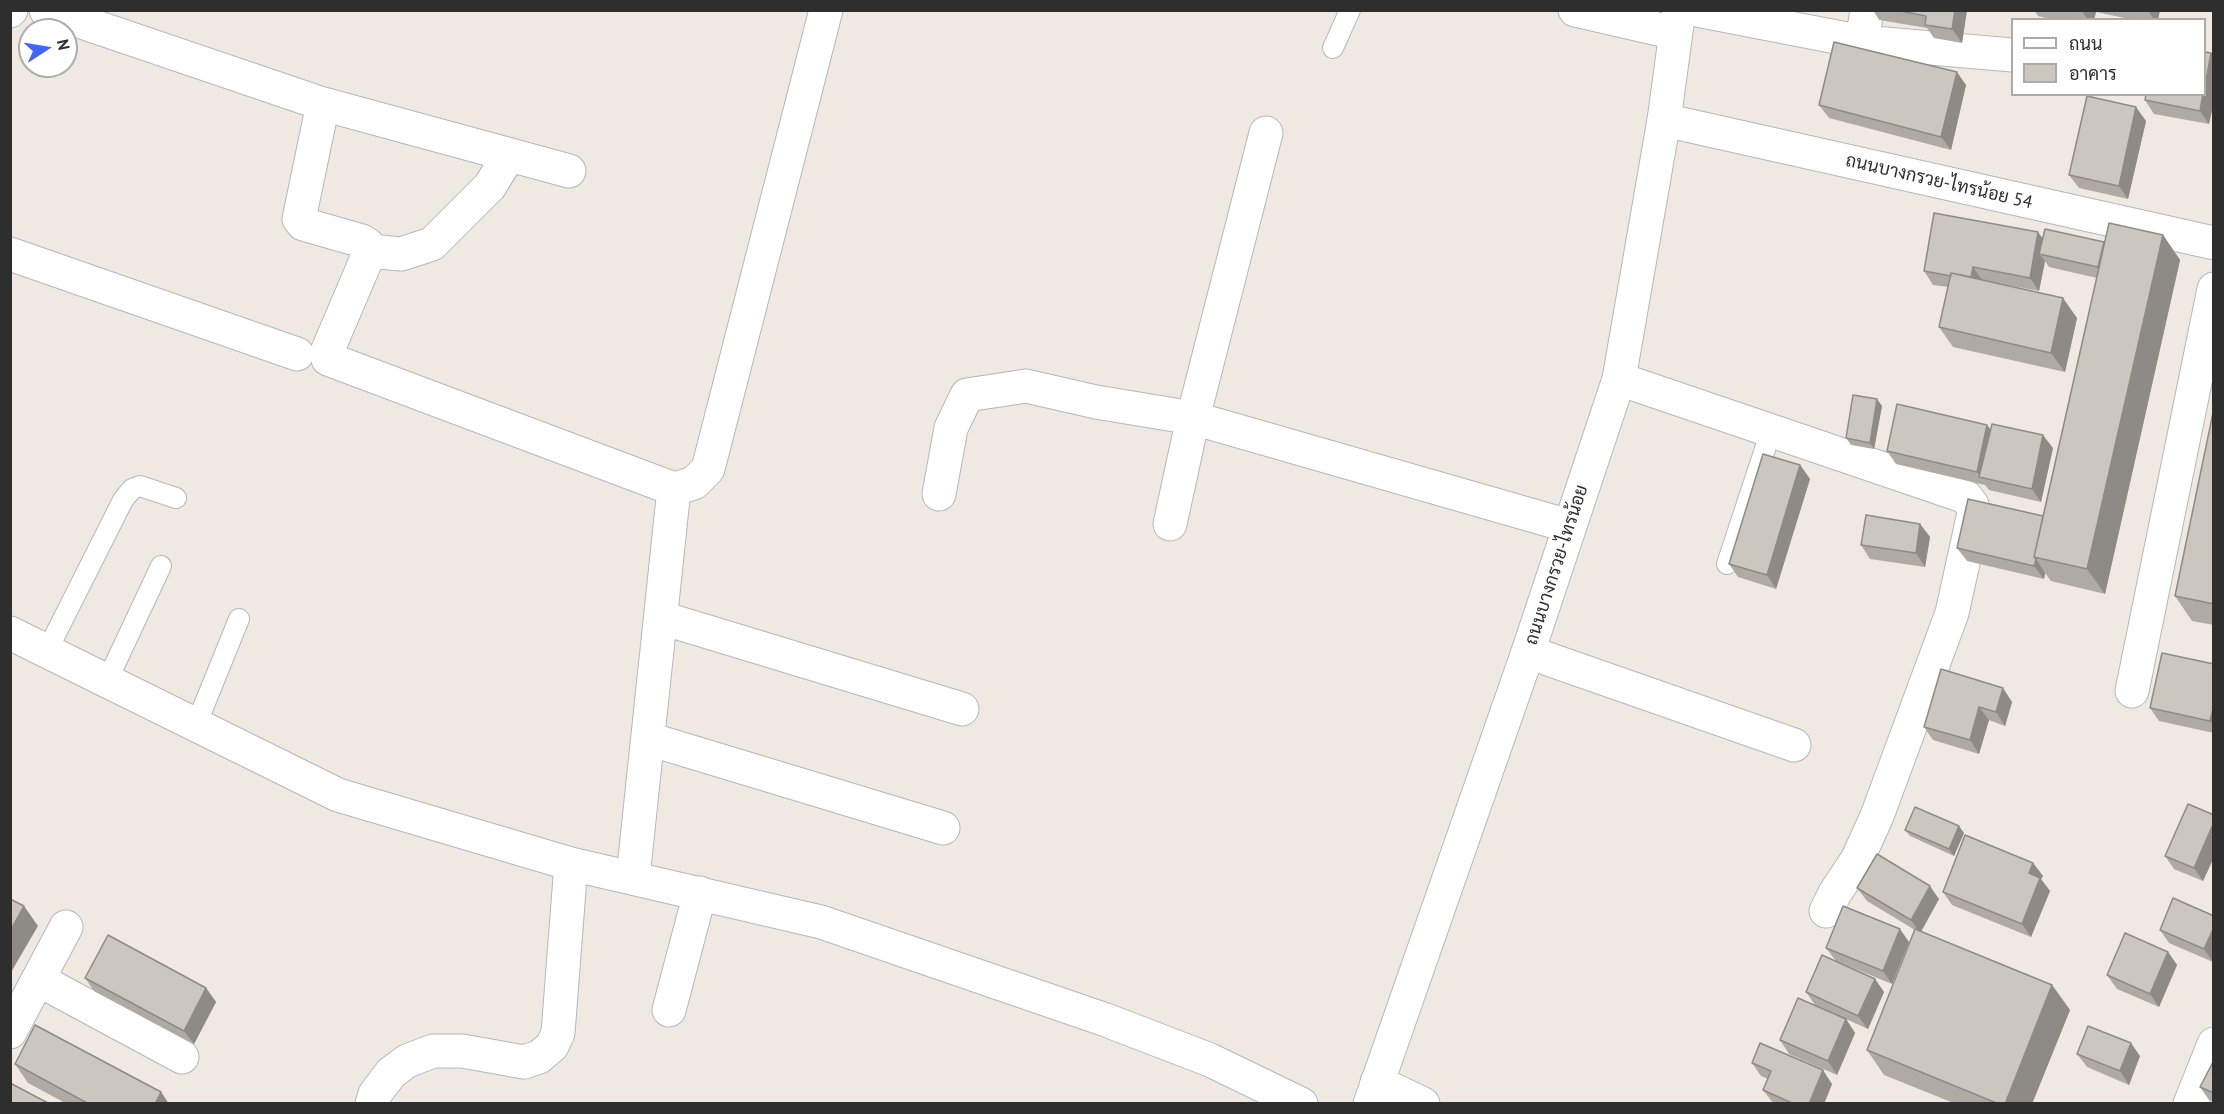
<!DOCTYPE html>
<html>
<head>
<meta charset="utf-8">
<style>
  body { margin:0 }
  #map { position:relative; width:2224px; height:1114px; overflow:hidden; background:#efe9e1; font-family:"PT Sans",Sarabun,sans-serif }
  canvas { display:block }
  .frame { position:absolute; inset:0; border:12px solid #2e2e2e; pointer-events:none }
  .legend { position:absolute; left:2011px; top:18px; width:195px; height:78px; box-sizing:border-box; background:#fff; border:2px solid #ababab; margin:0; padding:8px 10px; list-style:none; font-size:18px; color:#2e2e2e }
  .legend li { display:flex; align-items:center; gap:12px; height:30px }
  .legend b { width:30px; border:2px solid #ababab }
  .north { position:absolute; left:18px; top:18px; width:60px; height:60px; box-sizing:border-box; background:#fff; border:2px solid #ababab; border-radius:50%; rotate:78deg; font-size:16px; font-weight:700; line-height:24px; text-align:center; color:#2e2e2e }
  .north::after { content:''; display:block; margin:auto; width:21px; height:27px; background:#4264fb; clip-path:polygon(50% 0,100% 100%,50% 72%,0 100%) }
</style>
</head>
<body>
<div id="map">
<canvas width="2224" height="1114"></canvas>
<div class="frame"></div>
<ul class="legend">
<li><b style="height:8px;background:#fff"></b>ถนน</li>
<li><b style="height:16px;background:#cbc7bf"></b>อาคาร</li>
</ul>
<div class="north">N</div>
</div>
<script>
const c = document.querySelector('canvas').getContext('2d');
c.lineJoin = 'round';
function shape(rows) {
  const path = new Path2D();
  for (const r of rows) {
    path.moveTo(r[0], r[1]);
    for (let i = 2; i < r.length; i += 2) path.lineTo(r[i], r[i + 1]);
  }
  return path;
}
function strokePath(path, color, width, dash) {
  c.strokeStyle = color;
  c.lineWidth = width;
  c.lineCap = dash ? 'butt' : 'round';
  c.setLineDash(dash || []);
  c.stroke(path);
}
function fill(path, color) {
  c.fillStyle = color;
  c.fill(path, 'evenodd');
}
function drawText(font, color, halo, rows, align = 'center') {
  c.font = font + ' "PT Sans",Sarabun,sans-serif';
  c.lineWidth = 5;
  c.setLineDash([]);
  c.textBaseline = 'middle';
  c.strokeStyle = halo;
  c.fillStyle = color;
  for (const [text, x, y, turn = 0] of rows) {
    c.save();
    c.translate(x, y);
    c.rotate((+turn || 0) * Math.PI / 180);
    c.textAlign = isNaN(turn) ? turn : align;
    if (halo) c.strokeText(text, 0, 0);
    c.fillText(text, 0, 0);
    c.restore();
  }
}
const service = shape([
  [1333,48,1350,10],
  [1727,564,1771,431],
  [47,651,123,500,132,489,140,486,176,498],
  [107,681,161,566],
  [196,725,239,619]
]);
const minor = shape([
  [46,10,323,104,569,171],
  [1575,10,1675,33],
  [1697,10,1862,42,2012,55],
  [10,11,11,10],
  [1862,42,1867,10],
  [323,104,299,219,303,224,362,241,368,245,370,251,327,352,328,359,674,489,694,483,708,469,826,10],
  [1664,120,2214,243],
  [370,251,401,254,432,244,490,186,509,155],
  [10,254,297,354],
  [1619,379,1966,497,1972,505,1974,513,1952,613,1877,816,1857,860,1835,893,1826,911],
  [939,494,951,428,967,395,1026,386,1096,402,1193,418,1569,526],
  [1170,524,1193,418,1266,133],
  [662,618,962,709],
  [10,633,338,795,571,864,821,922,1106,1020,1210,1060,1301,1104],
  [1528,652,1794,745],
  [2132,691,2214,289],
  [649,739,943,828],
  [633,877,674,489],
  [39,980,182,1057],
  [669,1010,700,893],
  [10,1032,66,927],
  [1377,1082,1423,1104],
  [372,1104,375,1094,391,1073,407,1061,433,1051,462,1051,524,1062,539,1057,552,1046,558,1033,571,864],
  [2190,1104,2214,1044]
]);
const secondary = shape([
  [1370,1104,1528,652,1619,379,1664,120,1679,10]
]);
strokePath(service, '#b4b7c1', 22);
strokePath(minor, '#b4b7c1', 35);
strokePath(secondary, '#b4b7c1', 35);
strokePath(service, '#fff', 20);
strokePath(minor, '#fff', 33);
strokePath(secondary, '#fff', 33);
fill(shape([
  [1873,10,1967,10,1962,43,1934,38,1927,28,1879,20],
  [2034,10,2160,10,2158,20,2134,20,2096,12,2094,20,2054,20,2038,16],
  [2211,53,2214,57,2214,101,2209,124,2154,114,2145,100],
  [1966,85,1951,150,1829,118,1819,105],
  [2146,121,2128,199,2079,188,2069,175],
  [2163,235,2180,260,2105,594,2051,581,2045,573,2044,579,1967,561,1957,548,2043,516,2097,278,2049,267,2045,261,2039,291,1982,280,2077,318,2065,372,1953,347,1939,327,1948,287,1933,285,1924,271,2043,238,2104,242,2105,243],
  [1882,406,1874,449,1851,445,1846,438],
  [2214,408,2214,625,2192,621,2175,596],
  [1987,425,1990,429,2053,448,2041,502,1989,490,1985,485,1896,464,1887,451],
  [1800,465,1810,479,1776,589,1738,577,1729,564],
  [1920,524,1930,537,1925,567,1870,559,1861,545],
  [2214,664,2214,733,2159,721,2150,708],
  [1941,669,2012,702,2005,726,1989,720,1979,754,1933,740,1924,727],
  [2214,822,2214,857,2203,881,2174,869,2165,856],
  [1905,830,1964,833,1954,856,1910,836],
  [2033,863,2043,876,2041,879,2050,891,2031,937,1952,905,1943,892],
  [1857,888,1939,899,1921,932,2052,985,2070,1010,2032,1104,1956,1104,1884,1075,1867,1050,1915,930,1867,901],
  [2214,916,2213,962,2169,943,2160,930],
  [1909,942,1892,984,1836,961,1875,979,1884,992,1868,1029,1815,1005,1806,992,1836,961,1826,948],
  [2168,952,2177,965,2159,1007,2117,989,2107,975],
  [85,978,206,988,216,1002,194,1044,94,991],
  [1846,1019,1855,1033,1837,1075,1789,1054,1780,1040],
  [2077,1054,2140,1056,2129,1085,2087,1067],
  [2214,1060,2214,1102,2209,1100,2200,1087],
  [1752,1063,1832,1084,1824,1104,1773,1103,1763,1090,1768,1079,1761,1076],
  [15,1064,161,1092,169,1104,67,1104,28,1083]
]), '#afaba4');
fill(shape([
  [1955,10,1967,10,1962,43,1952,29],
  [2081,10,2095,10,2096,12,2094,20,2088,20],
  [2148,10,2160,10,2158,20,2154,20],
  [2211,53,2214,57,2214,101,2209,124,2200,111,2203,94,2205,94,2205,86],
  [1957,72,1966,85,1951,150,1941,137],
  [2136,107,2146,121,2128,199,2119,186],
  [2038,232,2048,246,2039,254,2045,261,2039,291,2030,278],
  [2163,235,2180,260,2105,594,2087,569],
  [2104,242,2113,255,2107,280,2098,267],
  [1973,267,1982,280,1971,280],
  [2063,298,2077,318,2065,372,2051,353],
  [1877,399,1882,406,1874,449,1870,443],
  [1987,425,1997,438,1980,477,1977,472],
  [2043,435,2053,448,2041,502,2032,489],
  [1800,465,1810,479,1776,589,1767,575],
  [1920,524,1930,537,1925,567,1916,553],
  [2036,559,2045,573,2044,579,2034,566],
  [2003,688,2012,702,2005,726,1996,712],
  [2214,705,2214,726,2210,721],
  [1979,707,1989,720,1979,754,1970,740],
  [2214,822,2214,857,2203,881,2194,868],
  [1959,826,1964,833,1954,856,1949,849],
  [2033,863,2043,876,2041,879,2050,891,2031,937,2022,924,2029,873],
  [1930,886,1939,899,1920,933,1911,920],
  [24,906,38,926,10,974,10,931],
  [2214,927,2214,962,2213,962,2204,949],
  [1900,929,1909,942,1892,984,1883,971],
  [2168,952,2177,965,2159,1007,2150,994],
  [1875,979,1884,992,1868,1029,1858,1016],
  [2052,985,2070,1010,2032,1104,2005,1104],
  [206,988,216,1002,194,1044,184,1031],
  [1846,1019,1855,1033,1837,1075,1828,1061],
  [2131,1043,2140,1056,2129,1085,2120,1071],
  [1823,1070,1832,1084,1824,1104,1809,1104],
  [161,1092,169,1104,155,1104]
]), '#8e8b86');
const building = shape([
  [1895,10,1955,10,1952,29,1925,25,1926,16,1895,10],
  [1834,42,1957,72,1941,137,1819,105,1834,42],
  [2205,52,2211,53,2205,86,2205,52],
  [2146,94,2203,94,2200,111,2145,100,2146,94],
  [2087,96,2136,107,2119,186,2069,175,2087,96],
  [1934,213,2038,232,2030,278,1973,267,1971,277,1951,273,1951,276,1924,271,1934,213],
  [2109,223,2163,235,2087,569,2034,557,2109,223],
  [2045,229,2104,242,2098,267,2039,254,2045,229],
  [1951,273,2063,298,2051,353,1939,327,1951,273],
  [1853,395,1877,399,1870,443,1846,438,1853,395],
  [1897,404,1987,425,1977,472,1887,451,1897,404],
  [2214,408,2214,604,2175,596,2214,408],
  [1992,424,2043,435,2032,489,1979,477,1992,424],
  [1763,454,1800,465,1767,575,1729,564,1763,454],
  [1968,499,2043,516,2034,557,2036,559,2034,566,1957,548,1968,499],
  [1866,515,1920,524,1916,553,1861,545,1866,515],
  [2162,653,2214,664,2214,705,2210,721,2150,708,2162,653],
  [1941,669,2003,688,1996,712,1979,707,1970,740,1924,727,1941,669],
  [2188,804,2214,815,2214,822,2194,868,2165,856,2188,804],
  [1915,807,1959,826,1949,849,1905,830,1915,807],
  [1965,835,2033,863,2029,873,2040,878,2022,924,1943,892,1965,835],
  [1877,854,1930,886,1911,920,1857,888,1877,854],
  [2173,898,2214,916,2214,927,2204,949,2160,930,2173,898],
  [10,899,24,906,10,931,10,899],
  [1843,906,1900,929,1883,971,1826,948,1843,906],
  [1915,929,2052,985,2005,1104,1999,1104,1867,1050,1915,929],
  [2125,933,2168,952,2150,994,2107,975,2125,933],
  [108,935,206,988,184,1031,85,978,108,935],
  [1822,955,1875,979,1858,1016,1806,992,1822,955],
  [1798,998,1846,1019,1828,1061,1780,1040,1798,998],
  [35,1025,161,1092,155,1104,89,1104,15,1064,35,1025],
  [2088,1026,2131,1043,2120,1071,2077,1054,2088,1026],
  [1760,1043,1823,1070,1809,1104,1794,1104,1763,1090,1771,1071,1752,1063,1760,1043],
  [2214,1060,2214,1093,2200,1087,2214,1060],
  [10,1083,50,1104,10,1104,10,1083]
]);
fill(building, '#cbc7bf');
strokePath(building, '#8e8b86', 1.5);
drawText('18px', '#2e2e2e', '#fff', [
  ["ถนนบางกรวย-ไทรน้อย 54",1939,182,13],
  ["ถนนบางกรวย-ไทรน้อย",1557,565,-72]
]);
</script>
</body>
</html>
